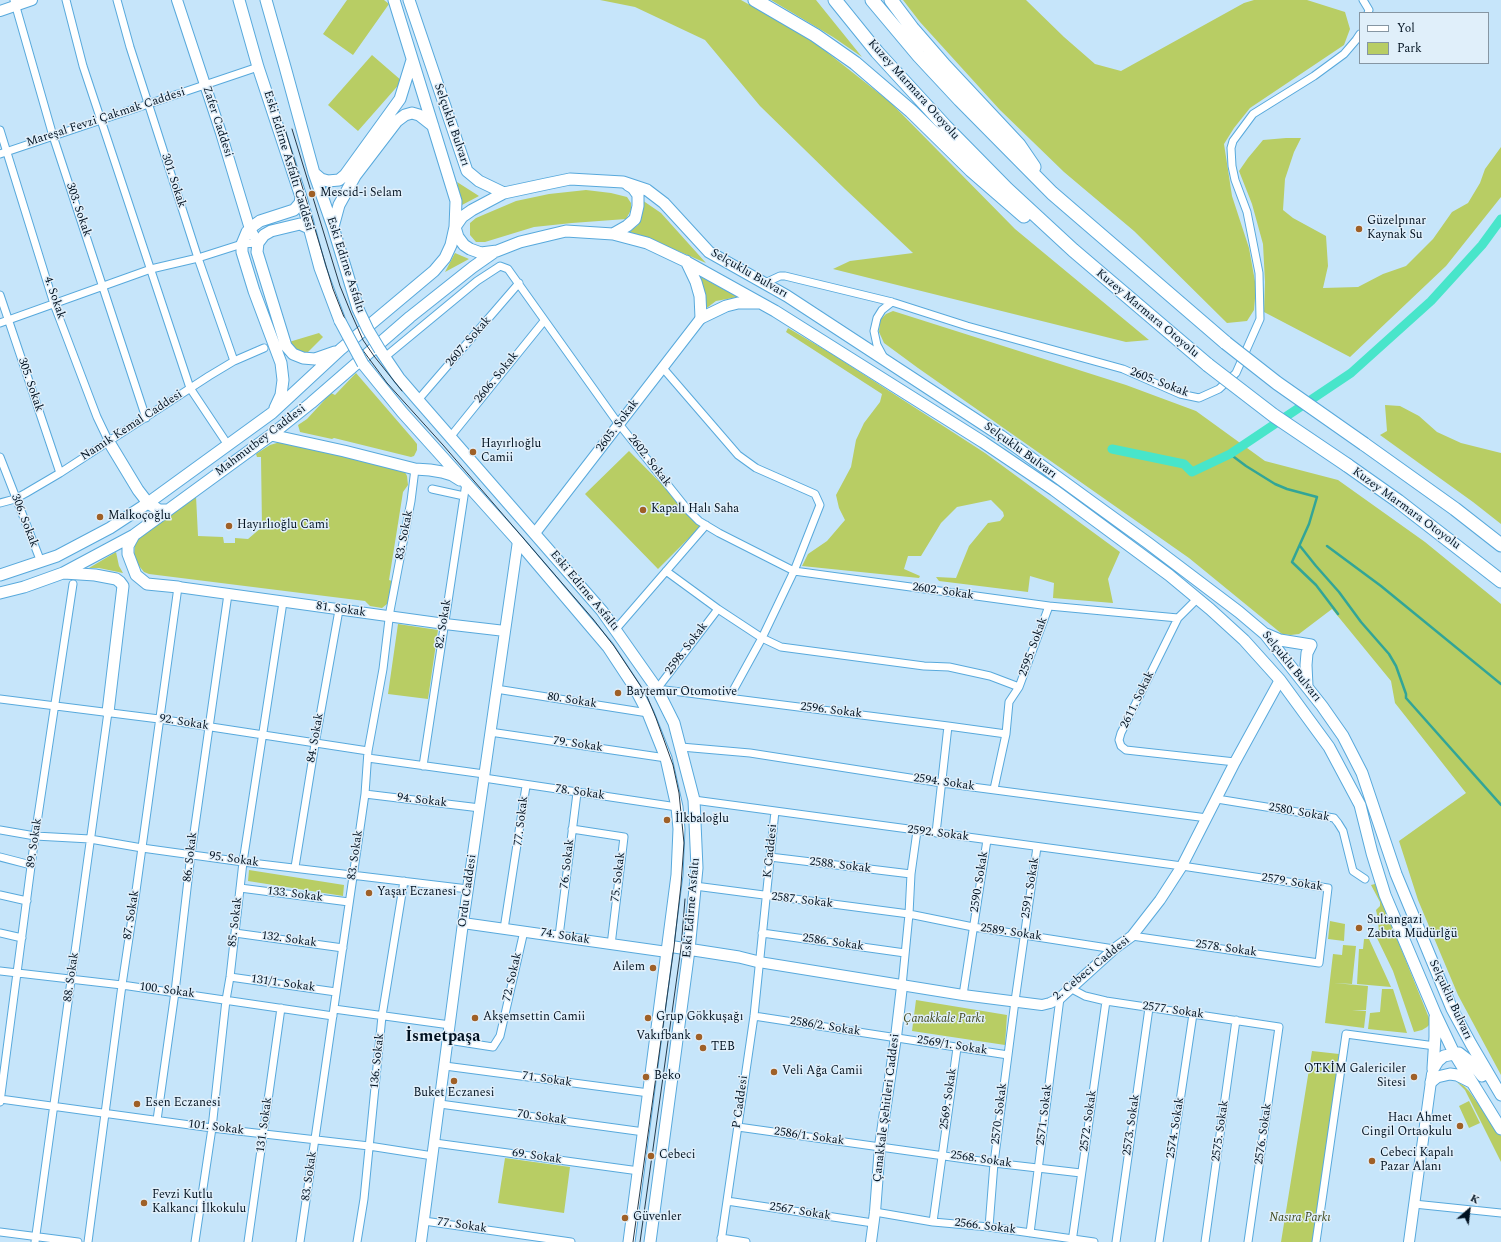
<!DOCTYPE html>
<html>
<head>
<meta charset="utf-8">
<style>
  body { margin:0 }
  #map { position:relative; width:1501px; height:1242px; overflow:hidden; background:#c6e5fa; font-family:Spectral,serif }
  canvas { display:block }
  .legend { position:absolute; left:1359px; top:12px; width:130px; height:52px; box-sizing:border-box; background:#e0effa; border:1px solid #8696a3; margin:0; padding:5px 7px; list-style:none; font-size:12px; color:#001120 }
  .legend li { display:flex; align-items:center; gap:8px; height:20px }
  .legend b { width:20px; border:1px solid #8696a3 }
  .north { position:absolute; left:1449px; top:1190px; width:40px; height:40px; -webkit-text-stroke:3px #e0effa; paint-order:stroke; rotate:28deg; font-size:11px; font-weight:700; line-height:16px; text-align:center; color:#001120 }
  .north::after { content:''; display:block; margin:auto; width:14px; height:18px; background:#001120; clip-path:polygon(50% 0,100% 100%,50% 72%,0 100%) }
</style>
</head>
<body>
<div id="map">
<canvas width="1501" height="1242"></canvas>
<ul class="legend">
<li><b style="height:5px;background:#fff"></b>Yol</li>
<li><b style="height:11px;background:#b8cd64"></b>Park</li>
</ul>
<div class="north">K</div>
</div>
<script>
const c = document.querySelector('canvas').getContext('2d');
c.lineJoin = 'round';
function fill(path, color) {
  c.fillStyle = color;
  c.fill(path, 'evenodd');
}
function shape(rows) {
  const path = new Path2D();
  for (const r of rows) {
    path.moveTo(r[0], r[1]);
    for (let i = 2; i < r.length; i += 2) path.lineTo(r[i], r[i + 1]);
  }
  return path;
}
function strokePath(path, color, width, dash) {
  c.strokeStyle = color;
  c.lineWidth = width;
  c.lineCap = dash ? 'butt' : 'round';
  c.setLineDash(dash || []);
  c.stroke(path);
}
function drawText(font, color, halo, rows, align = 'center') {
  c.font = font + ' Spectral,serif';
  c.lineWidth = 3;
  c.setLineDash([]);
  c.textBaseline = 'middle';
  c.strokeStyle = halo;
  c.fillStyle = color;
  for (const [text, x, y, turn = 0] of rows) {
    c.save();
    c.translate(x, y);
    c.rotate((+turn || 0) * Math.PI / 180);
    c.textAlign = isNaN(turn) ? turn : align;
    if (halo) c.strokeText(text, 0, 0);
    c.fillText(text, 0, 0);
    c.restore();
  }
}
fill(shape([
  [347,0,384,0,389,4,353,55,323,34],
  [600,0,741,0,809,38,890,102,1015,229,1149,340,1126,342,833,269,850,261,913,253,845,189,760,106,705,40,635,7],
  [771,0,816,0,862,57,833,37],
  [903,0,1026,0,1064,37,1095,64,1121,71,1244,3,1254,0,1307,0,1345,12,1350,29,1344,45,1250,108,1234,128,1224,144,1232,196,1249,248,1256,287,1254,310,1247,321,1227,323,1134,231,1064,172,1000,110,920,22],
  [372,55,402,81,358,131,328,105],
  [1286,138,1301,138,1294,152,1285,179,1283,210,1293,218,1326,236,1328,266,1323,288,1358,287,1383,274,1406,266,1433,239,1452,212,1468,203,1480,183,1485,169,1501,147,1501,197,1446,266,1350,357,1264,312,1265,282,1263,244,1252,204,1239,171,1248,158,1263,140],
  [457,182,479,196,462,205],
  [586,190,611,193,627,197,631,203,631,210,626,219,572,223,534,227,485,242,476,242,470,235,470,223,476,218,516,201,549,194],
  [642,200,661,213,706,263,650,239,627,234,638,225,642,212],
  [455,253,469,259,445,272],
  [699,276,738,297,716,301,704,310,705,294],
  [893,311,1126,385,1196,411,1265,461,1338,480,1425,542,1501,604,1501,1075,1458,995,1418,900,1399,841,1466,793,1395,703,1391,681,1332,609,1299,634,1291,635,1282,634,1189,558,918,368,884,343,879,332,880,320,886,314],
  [788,328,832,354,985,453,1120,552,1108,579,1113,603,1053,598,1054,583,1030,576,1028,592,939,581,936,577,956,578,969,546,988,523,1000,521,1004,516,1003,512,991,500,957,507,941,523,921,556,908,556,904,569,920,576,919,578,802,566,808,554,827,541,845,520,839,508,836,495,851,467,856,440,864,423,880,402,882,394,786,332],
  [319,333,323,337,306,354,296,351,289,342],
  [356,373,413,439,417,444,417,450,414,456,411,457,334,438,332,439,300,432,298,425,307,419,331,393,335,395],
  [1385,405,1400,406,1419,416,1437,432,1461,443,1501,453,1501,524,1473,502,1380,435,1387,431],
  [280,442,297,444,405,472,407,476,408,485,403,492,389,580,392,581,389,599,387,604,382,608,370,606,365,601,149,574,144,572,135,561,134,557,135,543,139,536,196,496,198,536,223,537,224,543,235,543,235,538,248,539,262,527,261,457,257,457,256,454,270,445],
  [629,451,702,525,658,569,585,494],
  [116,552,119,566,123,573,99,568,89,568],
  [398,624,438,630,428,699,388,694],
  [249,870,344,885,343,896,248,881],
  [1375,884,1431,1023,1427,1027,1422,1030,1414,1032,1393,971,1377,938,1379,934,1378,919,1376,910,1380,906,1380,902,1371,885],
  [1330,921,1345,924,1344,941,1328,939],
  [1364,939,1369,939,1391,987,1357,984,1359,949,1363,949],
  [1343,945,1356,946,1352,984,1334,983,1368,986,1366,1010,1352,1010,1366,1011,1364,1028,1325,1023,1333,954,1342,955],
  [1382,989,1393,989,1407,1033,1368,1029,1370,1013,1380,1012],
  [916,1000,1007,1015,1005,1045,912,1031],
  [1312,1051,1339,1054,1313,1242,1281,1242],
  [1457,1082,1464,1086,1469,1091,1501,1136,1501,1162,1465,1090],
  [1469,1101,1480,1123,1469,1128,1459,1106],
  [505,1158,570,1167,564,1213,498,1203]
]), '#b8cd64');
strokePath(shape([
  [1230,454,1246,466,1275,484,1287,489,1317,497,1309,524,1292,562,1316,585,1338,614],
  [1300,546,1316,566,1339,592,1361,622,1389,654,1396,666,1406,694,1406,698,1501,805],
  [1327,546,1381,586,1501,684]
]), '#32a597', 2.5);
strokePath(shape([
  [1112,449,1184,464,1192,472,1230,454,1351,373,1431,301,1482,245,1501,219]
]), '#48e5ca', 9);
const street = shape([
  [14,0,53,136,146,418],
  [66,0,83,66,190,388,228,445],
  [117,0,130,47,198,258,234,361],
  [1363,0,1369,10,1368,13],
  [0,130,54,304,97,417,109,442],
  [0,154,258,67],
  [765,283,780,276,785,276,892,302,967,326,1123,369,1180,394,1199,398,1219,389,1236,373,1260,319,1259,273,1247,212,1235,180,1232,166,1231,148,1233,141,1253,114,1314,76,1344,54,1356,40,1360,34],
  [0,295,60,473],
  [0,323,151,269,198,258,242,244,258,243],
  [385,357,477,281,500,266,508,269,615,419,687,509,699,521,719,533,794,571,1049,606],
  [884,358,877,345,874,331,877,318,882,310,892,302],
  [662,367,738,455,756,468,815,494,820,505,794,571,762,638,729,698],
  [418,400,519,283],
  [451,436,544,321],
  [0,457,41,562],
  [432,489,464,496],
  [0,503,15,499,26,493,60,473,209,376,234,361,264,348],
  [666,571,718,609,762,638,781,647,924,666,949,667,990,676,1019,687],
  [1197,599,1178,618,1121,733,1119,740,1121,746,1126,750,1235,762],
  [616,629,706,525],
  [496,689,648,713],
  [657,689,948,726,1006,734],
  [657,689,718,609],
  [0,699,159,719,368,751],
  [490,732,666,758],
  [681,747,750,753,942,783,1207,818],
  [368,758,484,774],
  [423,766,466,483],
  [484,778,677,807],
  [994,789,1006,734,1009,702,1019,687,1049,606,1178,618],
  [365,794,480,808],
  [1217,799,1334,818,1338,823,1343,831,1353,871,1365,879],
  [694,800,1182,866,1328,888,1319,963,1132,936],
  [572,829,624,837,611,945],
  [0,830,35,836,90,839,142,848,243,862,468,889],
  [936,833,948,726],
  [0,857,31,865],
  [770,857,911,874],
  [295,867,315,744,339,610],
  [695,886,909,914,973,927,1114,949],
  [240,888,349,902],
  [0,895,27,901],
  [504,929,526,786],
  [0,933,22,938],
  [235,933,343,948],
  [762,933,905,953],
  [559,936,577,793],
  [0,971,122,985,333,1016],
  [230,977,336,992],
  [902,986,909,914,911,874,917,831],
  [1070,988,1085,996,1106,1001,1279,1027,1248,1242],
  [963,995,987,840],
  [334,1009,450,1025],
  [754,1016,1008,1055],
  [448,1040,493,1047,500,1036,524,931],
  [445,1066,649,1093],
  [0,1099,212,1128,369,1146,433,1156],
  [0,1102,35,836,73,584],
  [440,1104,644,1132],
  [157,1120,175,992,191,854,228,594],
  [738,1127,994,1163,1081,1173],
  [435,1143,639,1171],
  [727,1201,873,1223],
  [1414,1204,1501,1213],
  [875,1212,933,1222,989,1227,1094,1242],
  [424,1221,571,1242],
  [933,1222,957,1048],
  [989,1227,994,1163,1015,1001,1037,847],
  [0,1232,78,1242],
  [1030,1233,1060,998],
  [721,1238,746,1242],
  [35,1242,108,712],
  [88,1242,122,985,136,891,178,587],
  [195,1242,212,1128,226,1000,230,977,243,862,283,602],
  [248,1242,281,1008],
  [300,1242,365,794,368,751,383,669,390,611,411,501,415,469],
  [357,1242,364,1199,382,1016,404,881],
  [721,1242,754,1016,775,811],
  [1072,1242,1106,1001],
  [1116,1242,1149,1008],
  [1159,1242,1193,1014],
  [1205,1242,1236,1020],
  [1316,1242,1346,1034,1435,1046]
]);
const secondary = shape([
  [177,0,221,133,250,229,258,243],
  [0,11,32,0],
  [535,533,701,318],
  [178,587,445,624,505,631],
  [463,923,667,952],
  [759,962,963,995,1042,1005,1050,1003,1060,998,1114,949,1132,936,1160,900,1182,866,1235,762,1280,680],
  [421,1242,463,923,518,541],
  [871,1242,875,1212,880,1146,896,1037,902,986],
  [1409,1242,1432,1074]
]);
const primary = shape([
  [239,0,258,67,301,197,320,268,340,321],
  [266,0,285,67,314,173,333,227,358,309],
  [409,0,467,171,479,181,504,193],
  [314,173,321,179,328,181,339,180,345,175,400,99,412,60],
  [333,227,339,205,355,176,397,121,405,115,412,113,419,115,433,126],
  [455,227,462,217,472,210,504,193,546,184,570,179,623,182,647,190,664,203,709,252,787,296,1001,436,1148,543,1239,612,1265,634,1322,706,1343,736,1362,773,1396,874,1452,1009,1471,1044,1501,1095],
  [455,227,458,237,464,245,470,249,481,253,497,251,520,242,566,231,613,234,647,243,685,261,775,311,983,442,1054,490,1169,575,1210,609,1244,640,1280,680,1329,747,1360,805,1372,853,1385,895,1435,1013,1454,1053,1501,1129],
  [309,228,300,224,271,231,264,235,258,243,257,252,286,346,293,354,303,358,315,359,335,352],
  [613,234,627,226,635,219,638,206,638,195,633,188,628,185],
  [686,261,696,282,700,296,701,318,726,306,738,303,759,303],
  [380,350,399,378,418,400,602,611,657,689,674,723,694,800,697,868,689,950,650,1242],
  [363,364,402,412,518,541,608,647,635,688,648,713,666,758,677,807,679,829,677,875,629,1242],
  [275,408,281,395,283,380,281,363,254,291,242,252,242,244,247,232,253,226,260,221,294,210,300,203,301,197],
  [271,435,344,451,415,469,430,470,442,472,452,475,460,480],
  [109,442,138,490,148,503,159,510,168,510],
  [134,535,128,546,128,554,136,575,147,584,178,587],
  [64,573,95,575,116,579,120,582,123,586,108,712],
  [0,575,57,556,110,528,148,503,272,413,341,349,434,271,445,258,451,245,455,227,456,201,394,0],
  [0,593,24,587,63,573,134,535,271,435,311,403,410,317,473,267,493,253],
  [1266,634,1280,640,1311,645,1307,653,1306,665,1307,686],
  [668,946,739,957,759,962],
  [1433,1068,1435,1037,1435,1017],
  [1433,1069,1438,1061,1444,1056,1459,1053,1472,1063,1482,1076],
  [1431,1082,1437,1077,1450,1074,1457,1075,1471,1082]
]);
const highway = shape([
  [755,0,815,35,855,63,911,111,971,170,1024,216],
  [835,0,877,52,945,126,1007,189,1073,250,1208,365],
  [872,0,919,56,960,100,1052,193,1226,343],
  [891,0,912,28,945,66,1019,145,1034,167],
  [1364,444,1455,509,1501,545],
  [1347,465,1398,501,1501,581]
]);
strokePath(street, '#58a9dc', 9);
strokePath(secondary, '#58a9dc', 12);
strokePath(primary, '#58a9dc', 13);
strokePath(highway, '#58a9dc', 15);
strokePath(street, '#fff', 7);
strokePath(secondary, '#fff', 10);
strokePath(primary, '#fff', 11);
strokePath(highway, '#fff', 13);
strokePath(shape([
  [285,129,333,289,344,317,359,345,387,383,443,445,593,619,614,646,646,694,656,718,673,765,679,793,684,843,681,885,674,947,633,1242],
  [292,129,340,286,351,313,363,340,374,356,402,391],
  [640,1242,681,948,685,899]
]), '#263a4a', 1);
const primaryBridge = shape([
  [358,309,368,330,380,350],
  [340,321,363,364]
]);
const highwayBridge = shape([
  [1226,343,1277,383,1364,444],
  [1208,365,1273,415,1347,465]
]);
strokePath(primaryBridge, '#58a9dc', 13, []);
strokePath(highwayBridge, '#58a9dc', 15, []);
strokePath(primaryBridge, '#fff', 11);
strokePath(highwayBridge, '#fff', 13);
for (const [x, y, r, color] of [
  [312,194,4,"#9f6027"],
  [1359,229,4,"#9f6027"],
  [473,452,4,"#9f6027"],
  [643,510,4,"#9f6027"],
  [100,517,4,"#9f6027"],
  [229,526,4,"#9f6027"],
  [618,693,4,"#9f6027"],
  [667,820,4,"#9f6027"],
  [369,893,4,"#9f6027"],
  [1359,928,4,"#9f6027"],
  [653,968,4,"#9f6027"],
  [475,1018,4,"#9f6027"],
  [648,1018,4,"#9f6027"],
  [699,1037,4,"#9f6027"],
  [703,1048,4,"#9f6027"],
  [774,1072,4,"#9f6027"],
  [646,1077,4,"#9f6027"],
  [1414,1077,4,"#9f6027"],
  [454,1081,4,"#9f6027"],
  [137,1104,4,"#9f6027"],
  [1460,1126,4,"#9f6027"],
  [651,1156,4,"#9f6027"],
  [1372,1161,4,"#9f6027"],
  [144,1203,4,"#9f6027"],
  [625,1218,4,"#9f6027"]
]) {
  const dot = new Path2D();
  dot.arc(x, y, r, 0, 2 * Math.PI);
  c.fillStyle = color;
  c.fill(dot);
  strokePath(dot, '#e0effa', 1.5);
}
drawText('12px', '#001120', '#e0effa', [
  ["Kuzey Marmara Otoyolu",913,90,48],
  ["Mareşal Fevzi Çakmak Caddesi",106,118,-18],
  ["Zafer Caddesi",217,122,72],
  ["Selçuklu Bulvarı",451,125,71],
  ["Eski Edirne Asfaltı Caddesi",288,161,73],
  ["301. Sokak",173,181,72],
  ["303. Sokak",78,210,71],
  ["Eski Edirne Asfaltı",345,265,72],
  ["Selçuklu Bulvarı",749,274,30],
  ["4. Sokak",54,298,71],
  ["Kuzey Marmara Otoyolu",1147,314,40],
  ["2607. Sokak",469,342,-49],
  ["2606. Sokak",497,378,-51],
  ["2605. Sokak",1159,383,21],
  ["305. Sokak",30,385,71],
  ["Namık Kemal Caddesi",132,426,-33],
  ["2605. Sokak",618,426,-53],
  ["Mahmutbey Caddesi",261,441,-37],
  ["Selçuklu Bulvarı",1020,451,36],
  ["2602. Sokak",649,461,52],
  ["Kuzey Marmara Otoyolu",1406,509,36],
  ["306. Sokak",24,521,69],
  ["83. Sokak",405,535,-79],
  ["Eski Edirne Asfaltı",584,591,50],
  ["2602. Sokak",943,592,8],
  ["81. Sokak",341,610,8],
  ["82. Sokak",444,624,-81],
  ["2595. Sokak",1034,647,-70],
  ["2598. Sokak",687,649,-53],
  ["Selçuklu Bulvarı",1291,667,51],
  ["2611. Sokak",1138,700,-64],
  ["80. Sokak",572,701,9],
  ["2596. Sokak",831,711,7],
  ["92. Sokak",184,723,9],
  ["84. Sokak",316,738,-80],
  ["79. Sokak",578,745,8],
  ["2594. Sokak",944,783,8],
  ["78. Sokak",580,793,8],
  ["94. Sokak",422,801,7],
  ["2580. Sokak",1299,813,10],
  ["77. Sokak",522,821,-83],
  ["2592. Sokak",938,834,7],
  ["89. Sokak",35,843,-82],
  ["K Caddesi",771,851,-84],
  ["83. Sokak",356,855,-82],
  ["86. Sokak",191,857,-83],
  ["95. Sokak",234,860,8],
  ["76. Sokak",568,864,-83],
  ["2588. Sokak",840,866,7],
  ["75. Sokak",619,877,-83],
  ["2590. Sokak",980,882,-81],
  ["2579. Sokak",1292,883,9],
  ["2591. Sokak",1031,888,-81],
  ["Ordu Caddesi",468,891,-82],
  ["133. Sokak",295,895,7],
  ["2587. Sokak",802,901,7],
  ["Eski Edirne Asfaltı",692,908,-85],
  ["87. Sokak",132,915,-81],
  ["85. Sokak",236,922,-83],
  ["2589. Sokak",1011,933,8],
  ["74. Sokak",565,937,9],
  ["132. Sokak",289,940,8],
  ["2586. Sokak",833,943,8],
  ["2578. Sokak",1226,949,8],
  ["2. Cebeci Caddesi",1092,969,-39],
  ["88. Sokak",72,977,-82],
  ["72. Sokak",513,977,-77],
  ["131/1. Sokak",283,984,8],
  ["100. Sokak",167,991,8],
  ["Selçuklu Bulvarı",1450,1000,65],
  ["2577. Sokak",1173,1011,8],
  ["2586/2. Sokak",825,1027,9],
  ["2569/1. Sokak",952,1046,9],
  ["136. Sokak",378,1061,-84],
  ["71. Sokak",547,1080,8],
  ["2569. Sokak",949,1099,-82],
  ["P Caddesi",741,1102,-82],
  ["Çanakkale Şehitleri Caddesi",887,1108,-83],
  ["2570. Sokak",1000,1114,-83],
  ["2571. Sokak",1045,1115,-83],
  ["70. Sokak",542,1118,8],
  ["2572. Sokak",1089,1121,-82],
  ["131. Sokak",265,1125,-82],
  ["2573. Sokak",1132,1125,-82],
  ["101. Sokak",216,1128,7],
  ["2574. Sokak",1176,1128,-81],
  ["2575. Sokak",1221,1131,-82],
  ["2576. Sokak",1264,1134,-82],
  ["2586/1. Sokak",809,1137,8],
  ["69. Sokak",537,1157,8],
  ["2568. Sokak",981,1160,8],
  ["83. Sokak",310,1176,-82],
  ["2567. Sokak",800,1212,9],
  ["77. Sokak",462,1226,8],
  ["2566. Sokak",985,1227,7]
]);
drawText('12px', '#001120', '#e0effa', [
  ["Mescid-i Selam",320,194],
  ["Güzelpınar",1367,222],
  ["Kaynak Su",1367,236],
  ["Hayırlıoğlu",481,445],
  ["Camii",481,459],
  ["Kapalı Halı Saha",651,510],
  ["Malkoçoğlu",108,517],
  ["Hayırlıoğlu Cami",237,526],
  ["Baytemur Otomotive",626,693],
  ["İlkbaloğlu",675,820],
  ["Yaşar Eczanesi",377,893],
  ["Sultangazi",1367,921],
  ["Zabıta Müdürlğü",1367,935],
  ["Ailem",645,968,"right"],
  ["Akşemsettin Camii",483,1018],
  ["Grup Gökkuşağı",656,1018],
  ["Vakıfbank",691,1037,"right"],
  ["TEB",711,1048],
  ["OTKİM Galericiler",1406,1070,"right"],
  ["Sitesi",1406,1084,"right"],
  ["Veli Ağa Camii",782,1072],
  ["Beko",654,1077],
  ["Buket Eczanesi",454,1094,"center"],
  ["Esen Eczanesi",145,1104],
  ["Hacı Ahmet",1452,1119,"right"],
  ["Cingil Ortaokulu",1452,1133,"right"],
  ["Cebeci Kapalı",1380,1154],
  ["Pazar Alanı",1380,1168],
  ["Cebeci",659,1156],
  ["Fevzi Kutlu",152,1196],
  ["Kalkancı İlkokulu",152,1210],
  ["Güvenler",633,1218]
], 'left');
drawText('italic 12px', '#40481d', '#e0effa', [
  ["Çanakkale Parkı",944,1020],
  ["Nasıra Parkı",1300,1219]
]);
drawText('bold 16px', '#001120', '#e0effa', [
  ["İsmetpaşa",443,1038]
]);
</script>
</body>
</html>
